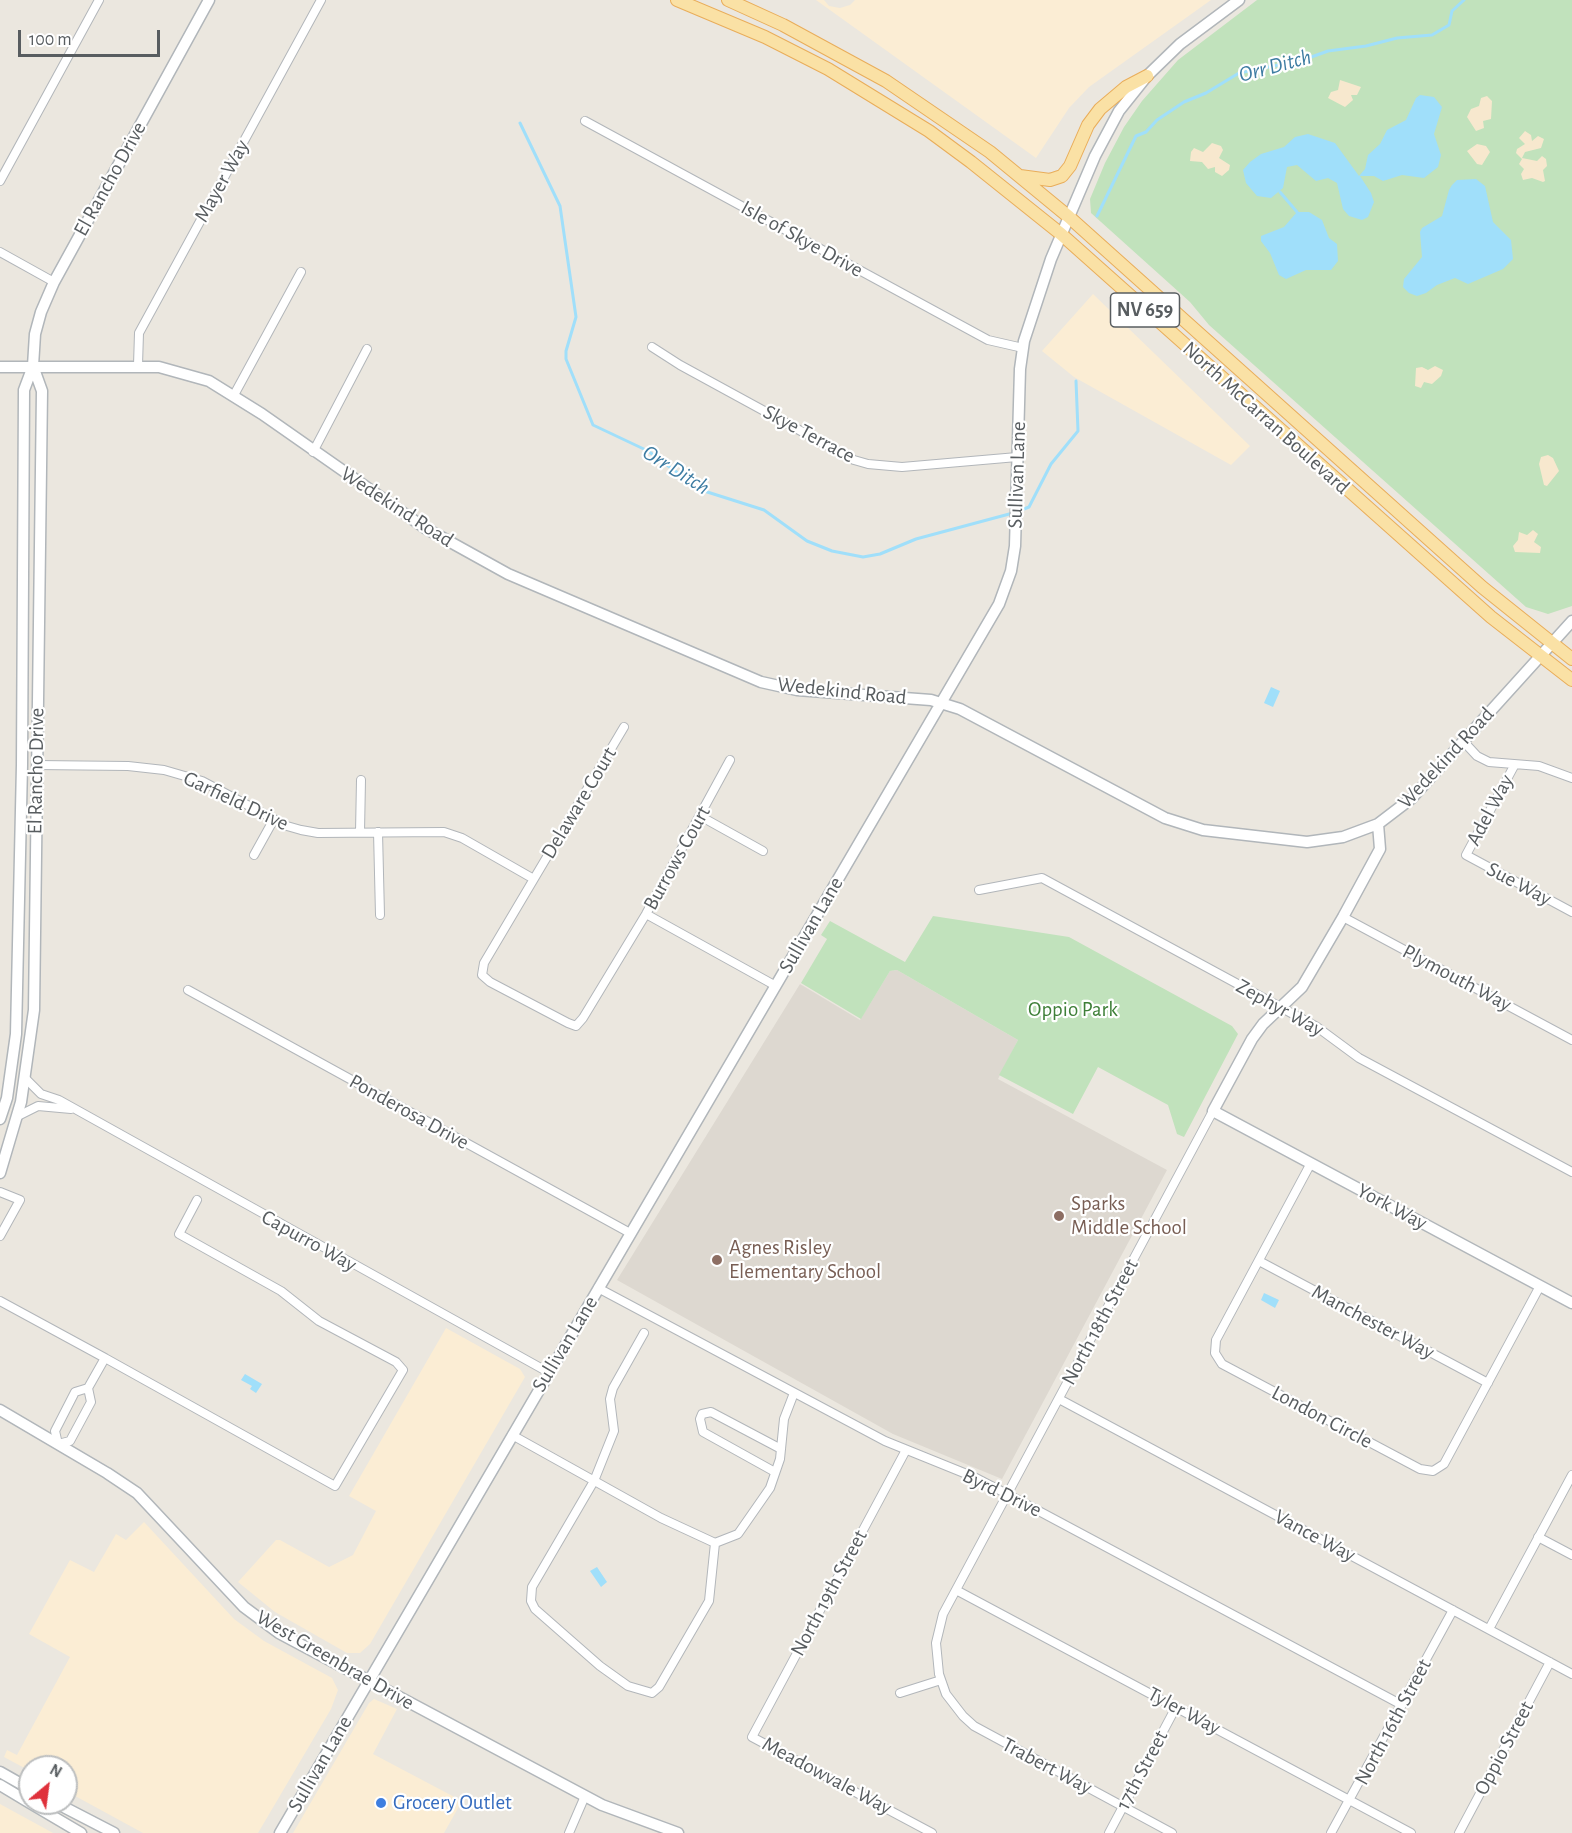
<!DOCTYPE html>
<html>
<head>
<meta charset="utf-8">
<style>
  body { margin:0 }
  #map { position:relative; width:1572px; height:1833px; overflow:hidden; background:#ebe7df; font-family:"Alegreya Sans",sans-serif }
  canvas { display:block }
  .north { position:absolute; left:18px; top:1755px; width:60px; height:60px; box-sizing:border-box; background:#fff; border:2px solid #bcbebf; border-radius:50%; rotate:29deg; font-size:16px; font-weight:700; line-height:24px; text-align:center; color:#585d60 }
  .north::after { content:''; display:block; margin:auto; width:21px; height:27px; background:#df313b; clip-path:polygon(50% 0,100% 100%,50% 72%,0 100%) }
  .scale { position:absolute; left:18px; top:30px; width:142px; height:27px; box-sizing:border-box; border:3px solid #585d60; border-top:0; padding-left:8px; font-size:18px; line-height:21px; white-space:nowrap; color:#585d60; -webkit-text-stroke:4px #fff; paint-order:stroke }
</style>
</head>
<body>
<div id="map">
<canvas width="1572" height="1833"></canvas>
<div class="north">N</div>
<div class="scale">100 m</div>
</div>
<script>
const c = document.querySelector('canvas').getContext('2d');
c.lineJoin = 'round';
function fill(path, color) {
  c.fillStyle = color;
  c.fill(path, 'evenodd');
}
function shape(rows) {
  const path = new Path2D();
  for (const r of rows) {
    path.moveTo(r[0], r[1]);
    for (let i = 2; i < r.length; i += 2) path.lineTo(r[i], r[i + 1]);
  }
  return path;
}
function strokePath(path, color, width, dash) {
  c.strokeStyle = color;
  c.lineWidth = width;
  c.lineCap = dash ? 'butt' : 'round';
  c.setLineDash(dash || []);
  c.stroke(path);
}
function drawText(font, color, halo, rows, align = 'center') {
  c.font = font + ' "Alegreya Sans",sans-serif';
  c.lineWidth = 4.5;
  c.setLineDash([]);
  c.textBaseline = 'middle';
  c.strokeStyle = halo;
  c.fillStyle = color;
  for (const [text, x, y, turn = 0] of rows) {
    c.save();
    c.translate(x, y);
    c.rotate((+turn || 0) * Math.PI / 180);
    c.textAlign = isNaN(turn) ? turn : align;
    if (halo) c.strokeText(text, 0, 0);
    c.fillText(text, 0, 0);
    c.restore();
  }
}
fill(shape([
  [816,0,824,0,829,6,840,8,850,5,855,0,1211,0,1089,87,1069,108,1036,158],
  [1093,294,1250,446,1231,465,1074,377,1042,351],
  [446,1328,520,1369,525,1377,370,1644,360,1653,347,1653,275,1612,238,1582,276,1540,280,1540,329,1567,353,1555,376,1511,349,1496],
  [144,1522,234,1619,264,1641,332,1678,338,1690,331,1709,258,1833,143,1833,66,1791,66,1767,30,1767,30,1771,4,1757,7,1750,17,1755,70,1657,29,1634,70,1560,94,1572,116,1534,126,1540],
  [374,1699,397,1709,373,1754,462,1801,444,1833,293,1833,369,1703],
  [0,1804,53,1833,0,1833]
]), '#fbedd4');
fill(shape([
  [897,970,1018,1040,998,1079,1167,1170,1002,1479,893,1434,617,1280,800,984,860,1020,890,971]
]), '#ddd8d0');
fill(shape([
  [1257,0,1572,0,1572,606,1548,614,1526,607,1209,325,1190,302,1091,213,1090,199,1105,163,1124,127,1142,101,1178,60],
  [933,916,1069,937,1232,1026,1238,1034,1184,1137,1177,1134,1168,1105,1098,1067,1073,1114,999,1075,1018,1040,897,970,890,971,861,1019,801,983,827,939,821,935,830,921,905,962]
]), '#c1e2bc');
fill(shape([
  [1340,80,1361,87,1357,95,1351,95,1353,100,1345,107,1328,98,1331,92,1338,90],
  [1487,96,1492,101,1491,119,1483,121,1484,128,1476,131,1467,117,1471,109,1479,106,1481,98],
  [1525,131,1531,135,1532,141,1538,136,1544,139,1541,148,1525,152,1522,158,1537,161,1542,156,1546,159,1547,166,1543,170,1545,181,1543,182,1532,178,1523,180,1521,174,1524,169,1519,164,1522,159,1516,153,1517,149,1525,144,1519,138],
  [1212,143,1221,146,1223,150,1219,158,1230,165,1229,170,1222,176,1215,172,1215,167,1208,169,1202,162,1190,161,1191,152,1194,148,1203,152],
  [1477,144,1486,146,1490,152,1482,165,1477,164,1467,151],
  [1435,366,1443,370,1441,376,1432,384,1424,382,1421,388,1415,386,1416,368,1422,367,1428,370],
  [1548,455,1553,458,1559,471,1547,486,1544,485,1539,464,1541,457],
  [1533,530,1538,534,1534,542,1541,547,1540,553,1515,552,1513,546,1518,540,1519,532,1527,535]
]), '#f7e8ce');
fill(shape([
  [1420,95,1434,97,1442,107,1434,134,1441,155,1438,167,1424,178,1402,175,1383,181,1374,176,1360,176,1371,193,1374,202,1368,217,1362,220,1349,216,1343,209,1337,183,1328,178,1316,181,1297,165,1287,167,1283,188,1271,198,1257,196,1246,183,1243,170,1250,162,1261,154,1284,147,1295,137,1308,134,1335,143,1359,176,1365,169,1368,155,1380,144,1387,130,1406,120,1416,98],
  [1476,179,1485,186,1493,222,1511,240,1513,259,1503,269,1468,284,1455,278,1437,285,1426,293,1417,296,1409,293,1403,287,1404,279,1422,257,1420,232,1422,228,1442,216,1449,190,1452,185,1457,180],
  [1297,212,1309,212,1322,220,1329,238,1337,244,1338,261,1331,270,1306,270,1286,279,1279,275,1270,253,1261,241,1261,236,1284,227],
  [1271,687,1280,691,1273,707,1264,703],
  [1264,1293,1279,1300,1275,1308,1261,1300],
  [245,1374,262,1384,256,1393,250,1389,252,1386,241,1380],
  [597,1567,607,1582,601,1587,590,1571]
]), '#a0dffa');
strokePath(shape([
  [520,123,560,206,576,317,566,351,566,359,593,425,648,451,701,490,764,510,807,541,832,551,863,557,880,554,916,539,1013,513],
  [1280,192,1297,212],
  [1097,216,1136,136,1146,132,1157,120,1184,102,1206,93,1239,73,1303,60,1328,51,1366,46,1397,38,1432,35,1449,25,1452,11,1464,0],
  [1019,511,1029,507,1051,464,1078,431,1076,381]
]), '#a0dffa', 3);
const street = shape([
  [585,121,988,340,1023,348],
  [0,181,99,0],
  [0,252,54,282],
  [652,347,680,365,854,460,868,464,902,467,1017,457],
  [138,365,139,333,321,0],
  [234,395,301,272],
  [313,452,367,349],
  [624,727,484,963,482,975,490,982,568,1023,576,1026,583,1018,646,914,730,760],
  [1464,742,1477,756,1489,762,1539,766,1572,778],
  [37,765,128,766,164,770,202,781,287,826,301,830,318,833,444,832,462,838,532,878],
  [1514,766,1466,855,1572,912],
  [700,816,763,851],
  [360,832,361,780],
  [378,832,380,915],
  [254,855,274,819],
  [979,890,1042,878,1317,1027,1359,1058,1572,1172],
  [646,914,776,986],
  [1343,917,1572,1040],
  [188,990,630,1233],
  [25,1078,41,1094,59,1100,548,1372],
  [18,1116,38,1106,71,1109],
  [1311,1163,1216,1340,1215,1353,1222,1364,1420,1469,1433,1471,1444,1464,1540,1286],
  [0,1192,20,1200,0,1236],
  [1259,1261,1488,1383],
  [598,1288,885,1441,974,1477,1007,1494,1402,1705],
  [0,1301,105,1358,88,1388,91,1402,70,1441,58,1444,55,1431,75,1392,88,1388],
  [644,1333,613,1388,610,1399,614,1431,594,1481,532,1587,531,1601,535,1609,600,1666,628,1686,652,1693,659,1687,709,1601,715,1543],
  [105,1358,335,1486,403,1370,396,1362,319,1321,281,1291,179,1234,197,1200],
  [1059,1399,1572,1674],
  [512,1435,661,1518,715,1543,738,1534,770,1488,780,1459,784,1419,794,1393],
  [906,1450,752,1737,932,1833],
  [775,1472,703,1432,700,1419,702,1414,711,1412,781,1449],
  [1538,1537,1572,1555],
  [956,1590,1411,1833],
  [1489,1629,1572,1475],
  [900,1693,941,1680],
  [569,1833,585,1796],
  [1109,1833,1176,1707],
  [1172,1833,974,1726,963,1716,946,1694,939,1674,936,1643,943,1614,1213,1111],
  [1331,1833,1453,1610],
  [1459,1833,1550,1662]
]);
const secondary = shape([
  [0,367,159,367,209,381,262,414,425,528,508,574,761,682,797,690,931,700,960,709,1165,818,1203,830,1307,842,1343,837,1378,824,1412,798,1572,621],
  [1378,824,1380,849,1343,917,1302,987,1263,1024,1252,1039,1213,1111,1572,1303],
  [0,1119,7,1098,16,1034,22,765,24,390,33,366],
  [0,1173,21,1102,34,1010,42,391,33,366,35,334,41,312,54,282,209,0],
  [0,1410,107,1473,137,1493,244,1607,279,1633,602,1805,678,1833],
  [0,1772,30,1789],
  [0,1785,30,1803],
  [30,1803,81,1833],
  [56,1803,114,1833],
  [280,1833,999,604,1011,571,1015,546,1020,369,1024,341,1051,259,1095,156,1119,111,1147,76,1180,44,1239,0]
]);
const primary = shape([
  [677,0,765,37,828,69,929,131,971,162,1061,234,1491,617,1572,680],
  [728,0,783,25,886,81,990,152,1069,217,1482,587,1572,659],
  [1020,176,1050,180,1062,176,1070,166,1088,125,1100,109,1126,87,1147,76]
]);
strokePath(street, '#b2b6ba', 10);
strokePath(secondary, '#b1b6ba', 13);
strokePath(primary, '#e9ad5a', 14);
strokePath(street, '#fff', 8);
strokePath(secondary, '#fff', 10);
strokePath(primary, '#fae1a5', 12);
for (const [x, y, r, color] of [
  [1059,1216,6,"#8d6e63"],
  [717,1260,6,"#8d6e63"],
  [381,1803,6,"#3f7fe0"]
]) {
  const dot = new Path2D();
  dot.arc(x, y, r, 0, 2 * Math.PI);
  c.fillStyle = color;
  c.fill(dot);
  strokePath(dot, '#fff', 2);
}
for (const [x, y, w] of [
  [1145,310,69]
]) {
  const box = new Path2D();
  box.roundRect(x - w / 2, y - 17, w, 34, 4.5);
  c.fillStyle = '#fff';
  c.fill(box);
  strokePath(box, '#585d60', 1.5);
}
drawText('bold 20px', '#585d60', null, [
  ["NV 659",1145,310]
]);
drawText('21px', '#585d60', '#fff', [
  ["El Rancho Drive",110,179,-61],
  ["Mayer Way",222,181,-61],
  ["Isle of Skye Drive",802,239,29],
  ["North McCarran Boulevard",1266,418,42],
  ["Skye Terrace",809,434,28],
  ["Sullivan Lane",1017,475,-88],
  ["Wedekind Road",397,507,33],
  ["Wedekind Road",842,691,6],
  ["Wedekind Road",1446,758,-47],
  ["El Rancho Drive",36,771,-89],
  ["Garfield Drive",236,801,25],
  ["Delaware Court",579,803,-59],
  ["Adel Way",1490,810,-62],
  ["Burrows Court",677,858,-61],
  ["Sue Way",1519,884,28],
  ["Sullivan Lane",811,925,-60],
  ["Plymouth Way",1457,978,28],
  ["Zephyr Way",1280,1008,29],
  ["Ponderosa Drive",409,1112,29],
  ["York Way",1392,1207,28],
  ["Capurro Way",309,1241,29],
  ["North 18th Street",1100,1322,-62],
  ["Manchester Way",1373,1322,28],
  ["Sullivan Lane",565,1344,-59],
  ["London Circle",1322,1417,28],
  ["Byrd Drive",1002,1493,26],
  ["Vance Way",1315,1536,28],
  ["North 19th Street",829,1593,-62],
  ["West Greenbrae Drive",335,1660,30],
  ["Tyler Way",1184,1711,28],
  ["North 16th Street",1393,1722,-62],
  ["Oppio Street",1504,1748,-62],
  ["Sullivan Lane",320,1764,-60],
  ["Trabert Way",1047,1766,28],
  ["17th Street",1142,1770,-62],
  ["Meadowvale Way",827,1776,28]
]);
drawText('21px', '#3e7f38', '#fff', [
  ["Oppio Park",1073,1010]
]);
drawText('21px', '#785e54', '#fff', [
  ["Sparks",1071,1204],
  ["Middle School",1071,1228],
  ["Agnes Risley",729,1248],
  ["Elementary School",729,1272]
], 'left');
drawText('21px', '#366cbe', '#fff', [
  ["Grocery Outlet",393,1803]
], 'left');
drawText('italic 22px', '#3d7ca2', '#fff', [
  ["Orr Ditch",1275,66,-15],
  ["Orr Ditch",676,470,32]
]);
</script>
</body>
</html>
